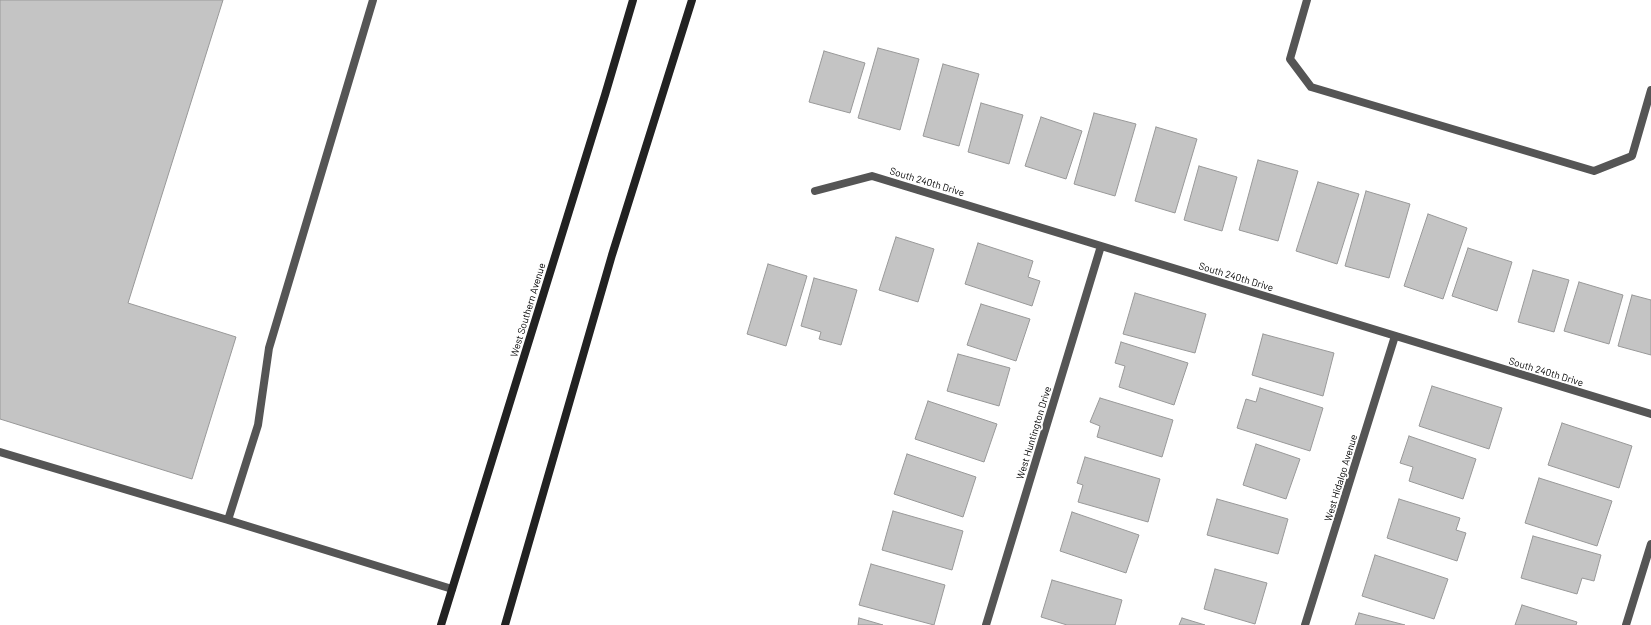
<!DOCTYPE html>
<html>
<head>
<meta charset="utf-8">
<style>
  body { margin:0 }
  canvas { display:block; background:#fff }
</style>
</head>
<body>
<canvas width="1651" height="625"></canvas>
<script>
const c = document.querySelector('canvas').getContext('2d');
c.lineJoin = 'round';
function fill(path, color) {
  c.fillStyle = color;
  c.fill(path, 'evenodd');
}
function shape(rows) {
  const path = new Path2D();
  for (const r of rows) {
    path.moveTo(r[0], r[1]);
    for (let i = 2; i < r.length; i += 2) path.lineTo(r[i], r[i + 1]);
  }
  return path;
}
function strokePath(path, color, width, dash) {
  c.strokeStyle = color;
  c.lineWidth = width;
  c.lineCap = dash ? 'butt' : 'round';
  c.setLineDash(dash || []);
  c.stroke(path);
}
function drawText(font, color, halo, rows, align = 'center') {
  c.font = font + ' Barlow,sans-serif';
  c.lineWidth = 3.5;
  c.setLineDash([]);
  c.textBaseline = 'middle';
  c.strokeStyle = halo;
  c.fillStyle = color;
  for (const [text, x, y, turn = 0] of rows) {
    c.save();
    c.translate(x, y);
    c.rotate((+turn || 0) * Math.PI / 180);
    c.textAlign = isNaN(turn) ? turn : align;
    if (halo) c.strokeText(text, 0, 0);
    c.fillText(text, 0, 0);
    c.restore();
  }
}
const building = shape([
  [0,0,223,0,128,303,236,337,192,479,0,419,0,0],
  [878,48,919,59,900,130,858,118,878,48],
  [824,51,865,63,850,113,809,102,824,51],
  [943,64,979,74,959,146,923,136,943,64],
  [981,103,1023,115,1009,164,968,152,981,103],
  [1094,113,1136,124,1115,196,1074,184,1094,113],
  [1041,117,1082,131,1066,179,1025,166,1041,117],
  [1156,127,1197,139,1175,213,1135,201,1156,127],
  [1258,160,1298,171,1278,241,1239,230,1258,160],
  [1199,166,1237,177,1222,231,1184,220,1199,166],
  [1318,182,1359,194,1337,264,1296,251,1318,182],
  [1366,191,1410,204,1389,278,1345,266,1366,191],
  [1428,214,1467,228,1443,299,1404,286,1428,214],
  [896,237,934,249,918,302,879,290,896,237],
  [978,243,1033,261,1028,277,1040,281,1032,306,965,284,978,243],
  [1468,248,1512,262,1497,311,1452,296,1468,248],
  [768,264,807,276,786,346,747,334,768,264],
  [1533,270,1569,280,1554,332,1518,322,1533,270],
  [814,278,857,290,841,345,819,339,821,332,801,326,814,278],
  [1579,282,1623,295,1609,344,1564,331,1579,282],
  [1135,293,1206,314,1195,353,1123,334,1135,293],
  [1632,295,1651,300,1651,355,1618,346,1632,295],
  [981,304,1030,319,1016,361,967,345,981,304],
  [1263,334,1334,353,1323,396,1252,375,1263,334],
  [1121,342,1188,363,1174,405,1119,387,1125,366,1115,363,1121,342],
  [958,354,1010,368,999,406,947,391,958,354],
  [1432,386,1502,408,1489,449,1419,426,1432,386],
  [1260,388,1323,408,1310,451,1237,428,1246,399,1256,402,1260,388],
  [1100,398,1173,420,1162,457,1097,437,1100,426,1090,422,1100,398],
  [928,401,997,424,984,462,915,439,928,401],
  [1562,423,1632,446,1619,488,1548,465,1562,423],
  [1409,436,1476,459,1463,499,1409,481,1413,467,1400,463,1409,436],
  [1256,444,1300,459,1286,499,1243,485,1256,444],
  [907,454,976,477,963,517,894,494,907,454],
  [1085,457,1160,479,1148,522,1078,502,1083,485,1077,483,1085,457],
  [1539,478,1612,501,1597,546,1525,523,1539,478],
  [1217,499,1288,519,1278,554,1207,535,1217,499],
  [1399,499,1460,518,1456,530,1466,533,1457,561,1387,538,1399,499],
  [893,511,963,531,952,570,882,550,893,511],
  [1072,512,1139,535,1126,573,1060,551,1072,512],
  [1533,536,1601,555,1594,581,1582,578,1577,594,1521,578,1533,536],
  [1375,555,1448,579,1434,619,1362,596,1375,555],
  [871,564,945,585,934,625,859,605,871,564],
  [1215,569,1267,583,1255,624,1204,609,1215,569],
  [1052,580,1122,600,1115,625,1067,625,1041,617,1052,580],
  [1522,605,1577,622,1576,625,1515,625,1522,605],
  [1359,613,1405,625,1355,625,1359,613],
  [859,618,883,625,858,625,859,618],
  [1182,618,1205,625,1179,625,1182,618]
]);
fill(building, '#c4c4c4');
strokePath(building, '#999', 1);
strokePath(shape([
  [373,0,269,348,258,425,228,520,452,589],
  [0,452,228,520]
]), '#555', 8);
strokePath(shape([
  [1307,0,1290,59,1311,87,1594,171,1632,156,1651,90],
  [815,191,872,176,1651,414],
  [986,625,1101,246],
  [1305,625,1395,336],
  [1626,625,1651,544]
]), '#555', 8);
strokePath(shape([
  [441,625,605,95,633,0],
  [505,625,612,255,692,0]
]), '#222', 8);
drawText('10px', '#000', '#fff', [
  ["South 240th Drive",927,182,17],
  ["South 240th Drive",1236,277,17],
  ["West Southern Avenue",528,310,-73],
  ["South 240th Drive",1546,372,17],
  ["West Huntington Drive",1034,433,-73],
  ["West Hidalgo Avenue",1341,478,-73]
]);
</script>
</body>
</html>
